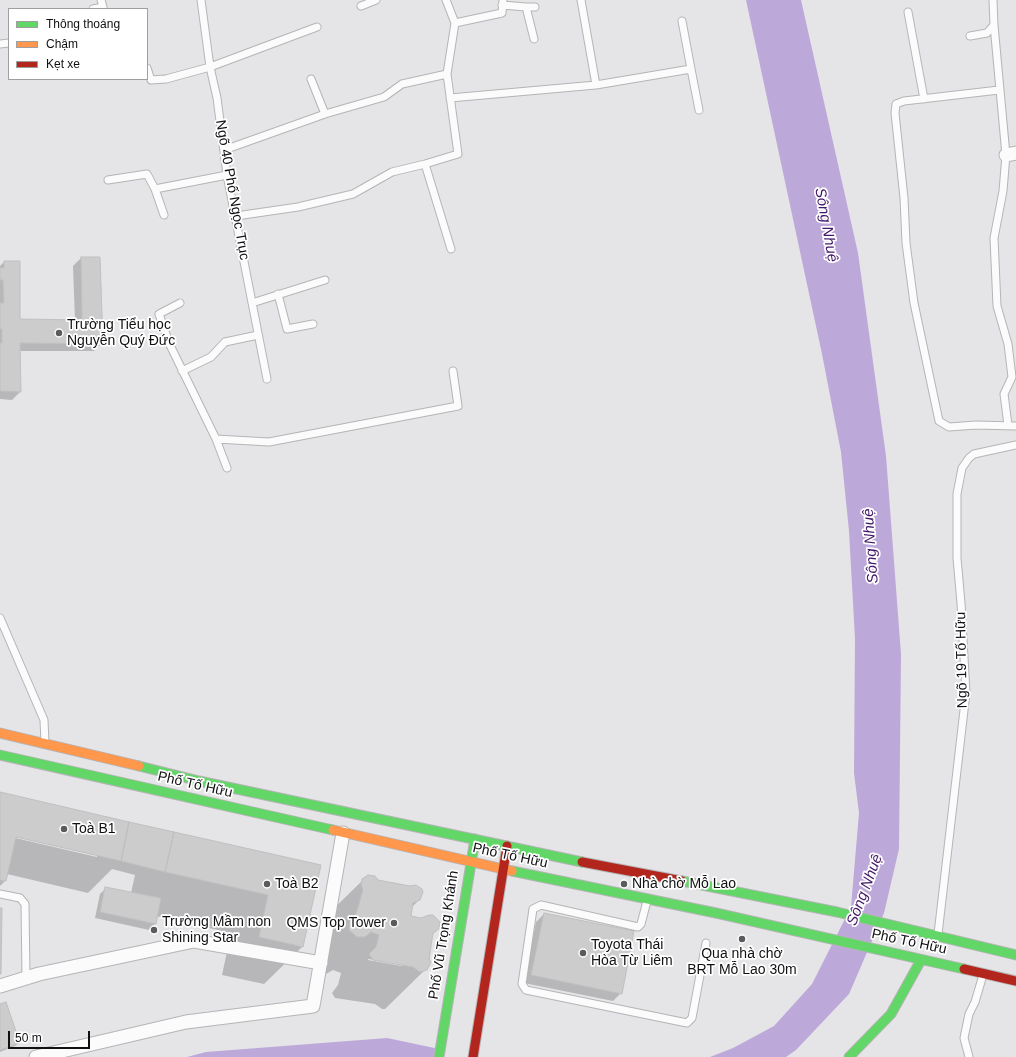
<!DOCTYPE html>
<html>
<head>
<meta charset="utf-8">
<style>
  body { margin:0 }
  #map { position:relative; width:1016px; height:1057px; overflow:hidden; background:#e5e4e7; font-family:Arial,sans-serif }
  canvas { display:block }
  .legend { position:absolute; left:8px; top:8px; width:140px; height:72px; box-sizing:border-box; background:#fff; border:1px solid #9f9fa0; margin:0; padding:5px 7px; list-style:none; font-size:12px; color:#101012 }
  .legend li { display:flex; align-items:center; gap:8px; height:20px }
  .legend b { width:20px; border:1px solid #9f9fa0 }
  .scale { position:absolute; left:8px; top:1031px; width:82px; height:18px; box-sizing:border-box; border:2px solid #101012; border-top:0; padding-left:5px; font-size:12px; line-height:14px; white-space:nowrap; color:#101012; -webkit-text-stroke:3px #fff; paint-order:stroke }
</style>
</head>
<body>
<div id="map">
<canvas width="1016" height="1057"></canvas>
<ul class="legend">
<li><b style="height:5px;background:#63d668"></b>Thông thoáng</li>
<li><b style="height:5px;background:#ff974d"></b>Chậm</li>
<li><b style="height:5px;background:#b3261e"></b>Kẹt xe</li>
</ul>
<div class="scale">50 m</div>
</div>
<script>
const c = document.querySelector('canvas').getContext('2d');
c.lineJoin = 'round';
function fill(path, color) {
  c.fillStyle = color;
  c.fill(path, 'evenodd');
}
function shape(rows) {
  const path = new Path2D();
  for (const r of rows) {
    path.moveTo(r[0], r[1]);
    for (let i = 2; i < r.length; i += 2) path.lineTo(r[i], r[i + 1]);
  }
  return path;
}
function strokePath(path, color, width, dash) {
  c.strokeStyle = color;
  c.lineWidth = width;
  c.lineCap = dash ? 'butt' : 'round';
  c.setLineDash(dash || []);
  c.stroke(path);
}
function drawText(font, color, halo, rows, align = 'center') {
  c.font = font + ' Arial,sans-serif';
  c.lineWidth = 3.5;
  c.setLineDash([]);
  c.textBaseline = 'middle';
  c.strokeStyle = halo;
  c.fillStyle = color;
  for (const [text, x, y, turn = 0] of rows) {
    c.save();
    c.translate(x, y);
    c.rotate((+turn || 0) * Math.PI / 180);
    c.textAlign = isNaN(turn) ? turn : align;
    if (halo) c.strokeText(text, 0, 0);
    c.fillText(text, 0, 0);
    c.restore();
  }
}
fill(shape([
  [746,0,801,0,858,253,886,456,901,654,899,849,884,913,849,994,796,1050,786,1057,710,1057,733,1048,774,1026,812,984,851,907,859,813,854,773,855,639,849,531,841,452,822,354],
  [387,1038,477,1057,187,1057,206,1052]
]), '#bda8da');
fill(shape([
  [440,1047,473,1054,473,1057,439,1057]
]), '#e5e4e7');
fill(shape([
  [81,258,102,343,94,351,20,351,20,392,12,400,0,399,0,266,4,262,19,262,19,320,75,321,73,266],
  [0,793,320,866,302,947,264,984,222,975,231,933,156,916,155,924,149,930,95,918,100,894,106,888,131,893,135,875,112,869,88,893,7,874,5,881,0,886],
  [11,835,97,855,97,857,11,837],
  [363,880,377,880,419,900,411,908,409,917,439,927,432,935,429,966,385,1009,382,1009,375,1004,335,998,332,993,338,985,341,973,333,970,326,974,319,975,312,968,311,963,320,951,324,918],
  [368,959,403,964,402,966,368,960],
  [544,914,621,993,613,1001,524,983,536,922],
  [0,1005,19,1043,15,1046,0,1052]
]), '#0003');
const building = shape([
  [81,257,100,257,103,344,20,343,21,392,0,391,0,343,2,343,2,329,0,329,0,303,4,303,3,280,0,280,0,268,4,268,4,261,20,261,20,319,82,320,81,257],
  [0,792,129,822,121,861,16,837,6,881,0,880,0,792],
  [129,822,174,832,165,872,121,861,129,822],
  [174,832,321,865,303,947,259,937,268,895,165,872,174,832],
  [368,875,375,876,378,880,410,886,416,885,422,889,423,892,420,900,413,903,411,916,421,918,429,915,433,915,440,922,440,928,433,933,429,959,431,962,427,970,420,972,413,967,373,960,369,954,376,947,379,935,371,932,365,937,357,937,349,930,350,920,356,914,363,890,361,884,362,879,368,875],
  [105,887,161,898,156,924,100,912,105,887],
  [0,908,2,908,1,974,0,974,0,908],
  [544,913,634,931,622,994,531,975,544,913],
  [6,1002,20,1043,0,1050,0,1004,6,1002]
]);
fill(building, '#cccccd');
strokePath(building, '#bfbfc0', 1);
const lane = shape([
  [201,0,210,67,217,98,227,175,267,379],
  [581,0,596,85],
  [502,5,526,7,534,39],
  [361,6,376,0],
  [526,7,535,7],
  [93,9,103,7,101,0],
  [908,12,924,99],
  [682,21,691,69],
  [455,23,502,13,503,0],
  [994,25,1006,155,1003,191,994,238,997,306,1008,344,1012,377,1004,394,1008,425],
  [970,36,987,33,994,25,993,0],
  [0,44,9,43],
  [147,68,151,80,166,79,210,67,317,27],
  [311,79,325,114],
  [999,90,904,101,896,104,895,113,904,198,906,243,914,303,939,421,949,427,976,425,1016,426],
  [450,98,596,85,691,69,699,110],
  [224,150,325,114,384,97,402,84,447,74],
  [425,164,451,249],
  [108,180,147,174,155,189,227,175],
  [155,189,164,215],
  [236,216,298,207,353,194,392,172,425,164,458,154,447,74,455,23,446,0],
  [278,294,287,329,313,324],
  [180,303,159,314,169,343,216,439,269,442,458,406,453,371],
  [252,303,325,280],
  [182,371,211,357,225,342,258,335],
  [216,439,227,468],
  [0,618,44,720,45,743],
  [0,894,20,898,25,904,26,978],
  [647,901,641,924,638,927,541,905,533,909,522,984,526,990,687,1023,692,1018,706,943],
  [938,934,966,693,961,603,957,558,957,494,962,468,969,458,974,454,1016,445],
  [969,1057,964,1038,969,1014,975,1002,983,975]
]);
const street = shape([
  [1006,155,1016,153],
  [0,986,39,974,194,941,321,963],
  [36,1057,186,1022,313,1006,343,833]
]);
const fast = shape([
  [0,755,333,830],
  [139,766,199,781,582,862],
  [512,871,716,913,964,969],
  [682,881,837,912,1016,955],
  [439,1057,475,839],
  [849,1057,891,1014,921,960]
]);
const slow = shape([
  [0,733,139,766],
  [333,830,512,871]
]);
const jam = shape([
  [582,862,682,881],
  [964,969,1016,981],
  [473,1057,507,846]
]);
strokePath(lane, '#b5b4b6', 9);
strokePath(street, '#b5b4b6', 15);
strokePath(fast, '#b5b4b6', 11);
strokePath(slow, '#b5b4b6', 11);
strokePath(jam, '#b5b4b6', 11);
strokePath(lane, '#fbfbfb', 7);
strokePath(street, '#fbfbfb', 13);
strokePath(fast, '#63d668', 9);
strokePath(slow, '#ff974d', 9);
strokePath(jam, '#b3261e', 9);
for (const [x, y, r, color] of [
  [59,333,4,"#5b5a5d"],
  [64,829,4,"#5b5a5d"],
  [267,884,4,"#5b5a5d"],
  [624,884,4,"#5b5a5d"],
  [394,923,4,"#5b5a5d"],
  [154,930,4,"#5b5a5d"],
  [742,939,4,"#5b5a5d"],
  [583,953,4,"#5b5a5d"]
]) {
  const dot = new Path2D();
  dot.arc(x, y, r, 0, 2 * Math.PI);
  c.fillStyle = color;
  c.fill(dot);
  strokePath(dot, '#fff', 1.5);
}
drawText('14px', '#101012', '#fff', [
  ["Ngõ 40 Phố Ngọc Trục",232,190,80],
  ["Ngõ 19 Tố Hữu",962,660,-91],
  ["Phố Tố Hữu",195,785,13],
  ["Phố Tố Hữu",510,856,12],
  ["Phố Vũ Trọng Khánh",444,935,-81],
  ["Phố Tố Hữu",909,942,12]
]);
drawText('14px', '#101012', '#fff', [
  ["Trường Tiểu học",67,325],
  ["Nguyễn Quý Đức",67,341],
  ["Toà B1",72,829],
  ["Toà B2",275,884],
  ["Nhà chờ Mỗ Lao",632,884],
  ["Trường Mầm non",162,922],
  ["Shining Star",162,938],
  ["QMS Top Tower",386,923,"right"],
  ["Toyota Thái",591,945],
  ["Hòa Từ Liêm",591,961],
  ["Qua nhà chờ",742,954,"center"],
  ["BRT Mỗ Lao 30m",742,970,"center"]
], 'left');
drawText('italic 15px', '#421668', '#fff', [
  ["Sông Nhuệ",826,225,80],
  ["Sông Nhuệ",871,546,-94],
  ["Sông Nhuệ",865,890,-69]
]);
</script>
</body>
</html>
